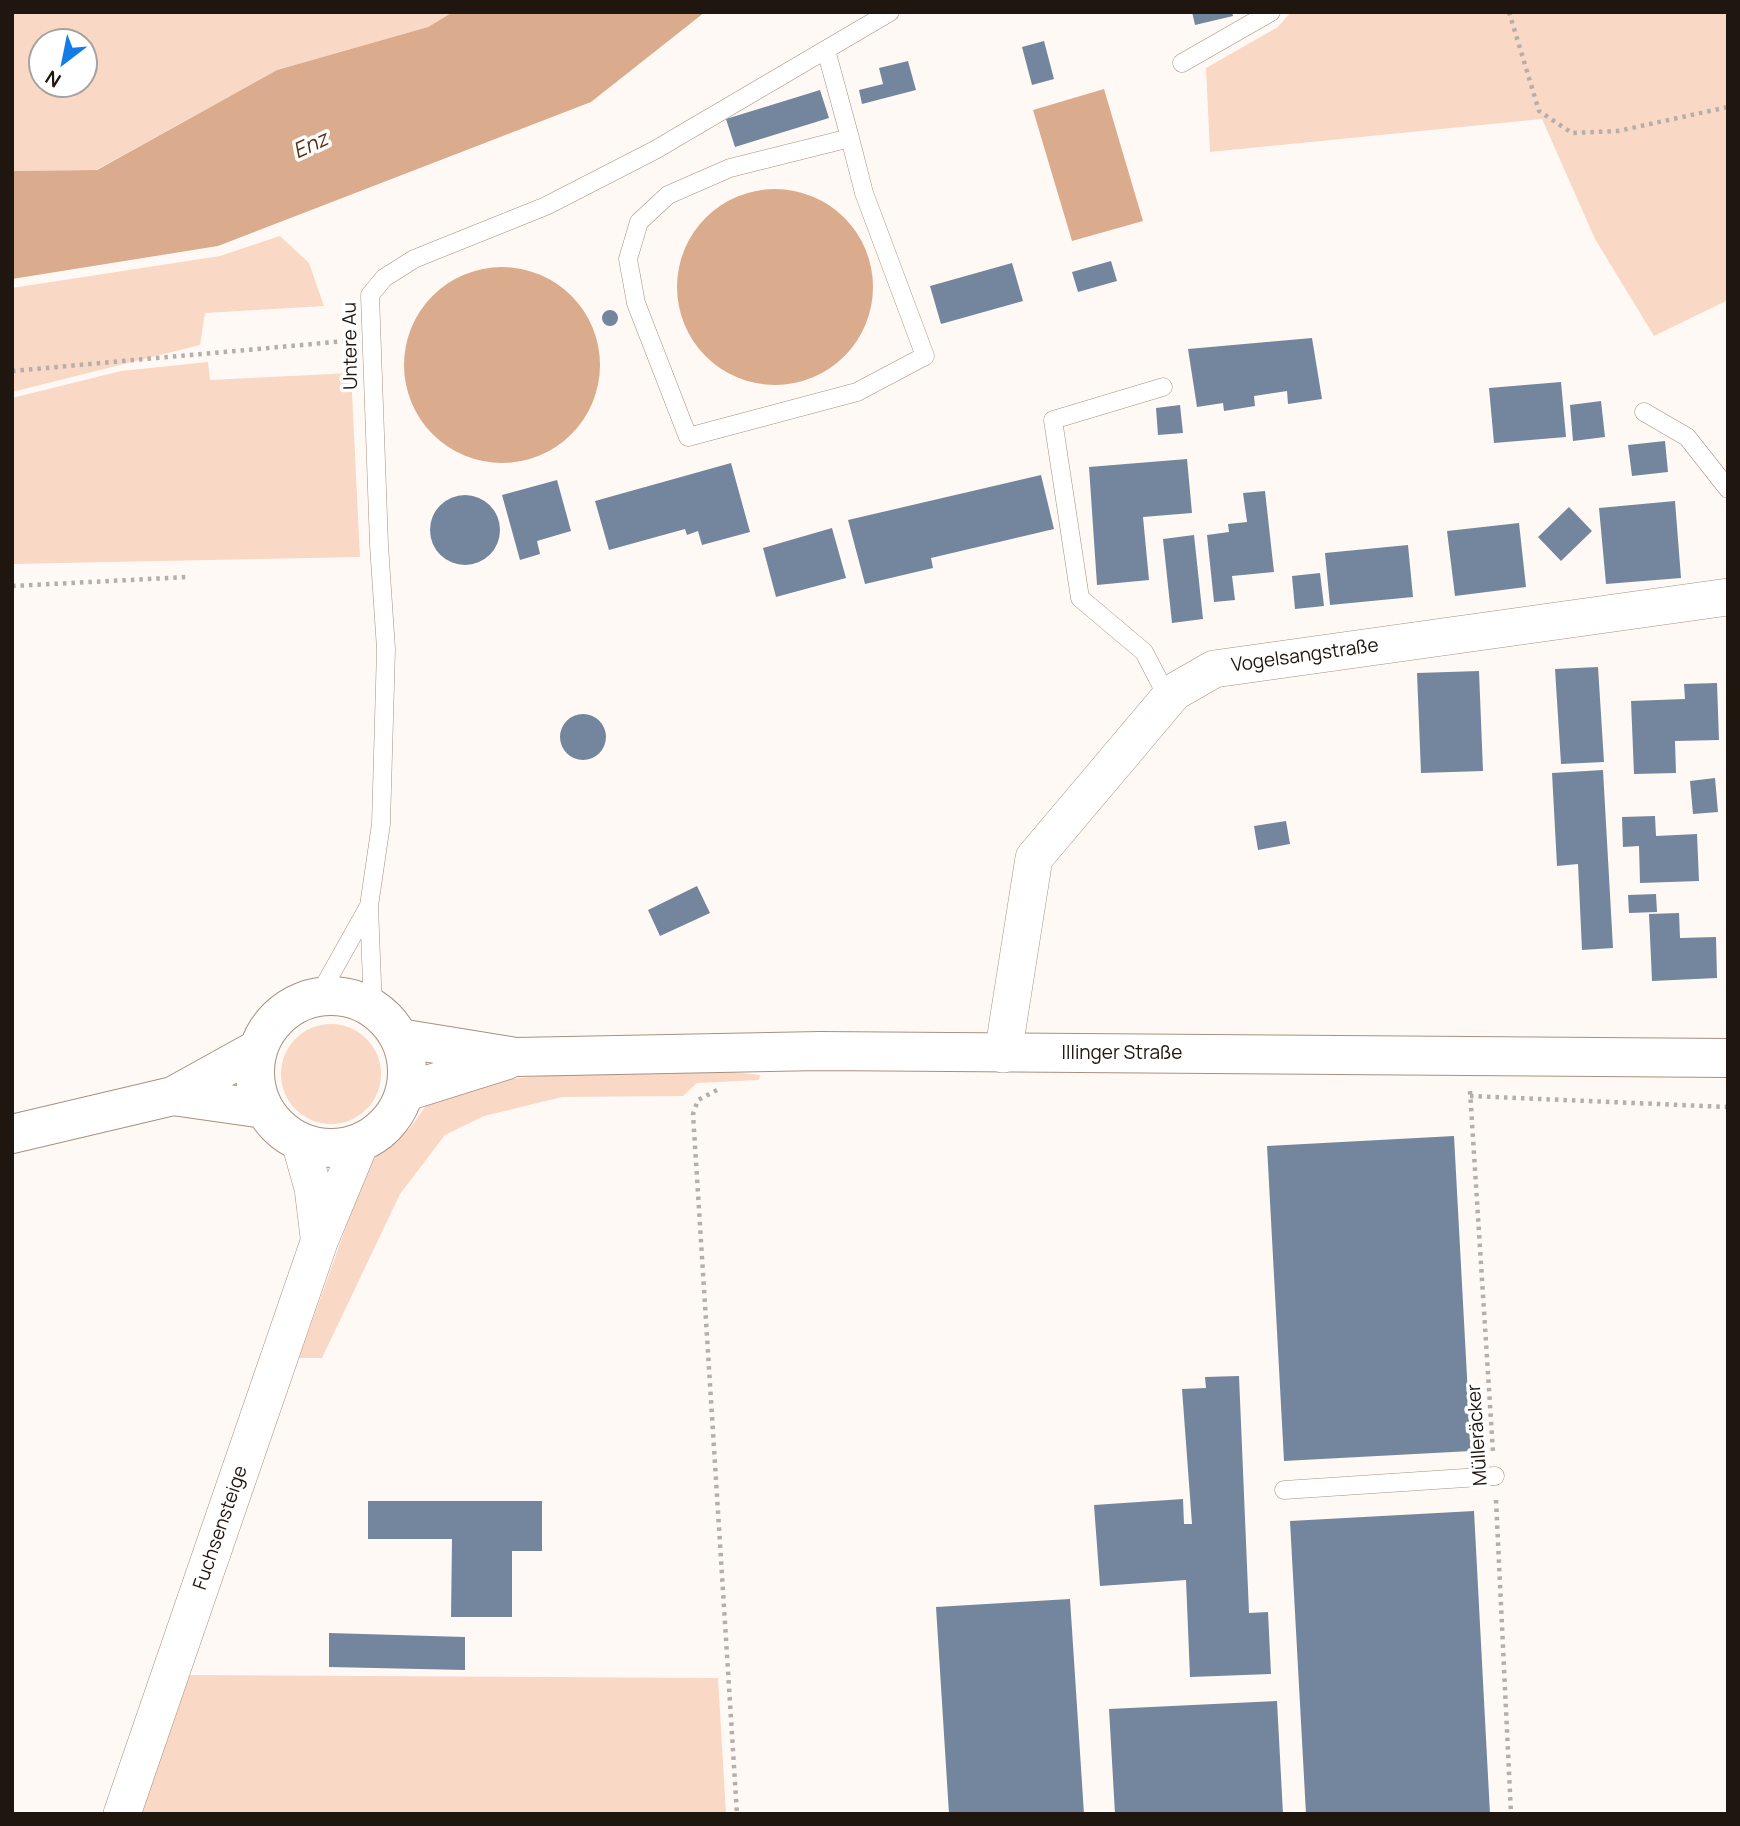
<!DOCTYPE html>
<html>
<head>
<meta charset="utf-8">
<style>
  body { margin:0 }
  #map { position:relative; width:1740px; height:1826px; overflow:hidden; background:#fff9f5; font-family:Manrope,sans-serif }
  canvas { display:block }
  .frame { position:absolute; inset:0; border:14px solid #201610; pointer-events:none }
  .north { position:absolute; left:28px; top:28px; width:70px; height:70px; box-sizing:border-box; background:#fff; border:2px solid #a6a29f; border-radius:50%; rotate:212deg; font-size:19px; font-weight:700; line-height:28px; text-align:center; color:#201610 }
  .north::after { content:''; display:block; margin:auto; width:24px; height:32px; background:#147de5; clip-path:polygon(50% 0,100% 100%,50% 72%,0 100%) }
</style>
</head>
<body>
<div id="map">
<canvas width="1740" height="1826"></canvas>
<div class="frame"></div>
<div class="north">N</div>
</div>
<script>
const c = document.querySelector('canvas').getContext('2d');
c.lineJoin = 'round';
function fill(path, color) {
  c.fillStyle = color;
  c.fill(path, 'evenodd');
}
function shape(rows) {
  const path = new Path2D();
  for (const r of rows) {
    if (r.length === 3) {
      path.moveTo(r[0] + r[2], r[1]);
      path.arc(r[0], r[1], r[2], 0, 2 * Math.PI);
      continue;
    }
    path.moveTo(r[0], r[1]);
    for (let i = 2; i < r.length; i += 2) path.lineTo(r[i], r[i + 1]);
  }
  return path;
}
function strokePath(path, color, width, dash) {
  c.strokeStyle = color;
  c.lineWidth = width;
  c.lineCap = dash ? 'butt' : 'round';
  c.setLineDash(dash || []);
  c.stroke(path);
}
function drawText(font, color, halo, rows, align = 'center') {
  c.font = font + ' Manrope,sans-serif';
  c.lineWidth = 7;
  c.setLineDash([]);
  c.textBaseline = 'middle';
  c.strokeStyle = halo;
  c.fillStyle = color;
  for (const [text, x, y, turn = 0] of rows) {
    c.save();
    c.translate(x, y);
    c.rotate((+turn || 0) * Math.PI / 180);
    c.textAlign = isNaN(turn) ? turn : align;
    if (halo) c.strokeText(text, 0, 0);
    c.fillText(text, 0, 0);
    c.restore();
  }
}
fill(shape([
  [12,12,453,12,428,27,277,70,96,170,12,171],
  [42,42,84,42,84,84,42,84],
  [1291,12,1728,12,1728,300,1654,336,1595,239,1542,119,1210,152,1206,68,1278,27],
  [280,236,309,263,324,306,205,313,200,345,12,392,12,288,220,256],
  [208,362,210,380,351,373,360,557,12,564,12,398,121,371],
  [331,1074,50],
  [724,1071,760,1075,759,1080,697,1083,683,1096,562,1097,484,1116,445,1135,400,1194,322,1358,299,1358,369,1163,410,1128,428,1103,467,1083,551,1075],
  [187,1675,718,1678,726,1814,137,1814]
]), '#f9d8c5');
fill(shape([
  [453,12,705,12,591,102,218,246,12,279,12,171,97,170,277,70,428,27],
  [1104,89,1143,221,1072,241,1033,110],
  [775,287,98],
  [502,365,98]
]), '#dbab8d');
fill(shape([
  [1192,12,1232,12,1233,16,1195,25],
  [1044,41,1054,79,1032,85,1022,47],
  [908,61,916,90,862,104,859,90,883,84,879,68],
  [820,90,829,118,735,147,726,119],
  [1111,261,1117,281,1078,292,1072,272],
  [1012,263,1023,301,941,324,930,286],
  [610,318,8],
  [1312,338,1322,399,1288,404,1287,391,1254,396,1255,406,1224,411,1223,403,1197,407,1188,349],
  [1561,382,1566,437,1494,443,1489,388],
  [1601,401,1605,437,1573,441,1570,405],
  [1180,405,1183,433,1158,435,1156,408],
  [1665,441,1668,472,1632,476,1628,445],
  [1187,459,1192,513,1143,517,1149,580,1097,585,1089,467],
  [731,463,750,532,702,545,698,531,687,535,685,529,609,550,595,501],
  [1041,475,1054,529,931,558,933,568,865,584,848,520],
  [557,480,571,531,537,541,540,554,520,560,502,495],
  [1265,491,1274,572,1232,576,1235,600,1214,602,1207,535,1229,532,1228,524,1247,522,1243,493],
  [465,530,35],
  [1675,501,1681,578,1606,584,1599,508],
  [1569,507,1592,531,1561,561,1538,537],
  [1519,523,1526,587,1455,596,1447,531],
  [832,528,846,578,776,597,763,548],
  [1194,535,1203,619,1172,623,1163,539],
  [1408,545,1413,597,1330,605,1325,553],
  [1320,573,1324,606,1295,609,1292,576],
  [1598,667,1604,762,1561,764,1555,669],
  [1479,671,1483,771,1421,773,1417,673],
  [1717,683,1719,740,1675,741,1676,773,1634,774,1631,701,1685,699,1684,684],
  [583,737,23],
  [1603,770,1613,948,1582,950,1578,864,1557,866,1552,773],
  [1715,778,1718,812,1693,814,1690,781],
  [1655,816,1656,836,1697,834,1699,881,1640,883,1639,846,1623,847,1622,817],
  [1286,821,1290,844,1258,850,1254,826],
  [697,886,710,913,660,936,648,910],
  [1656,894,1657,912,1629,913,1628,895],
  [1679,913,1680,938,1716,937,1717,978,1652,981,1649,914],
  [1454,1136,1471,1451,1284,1461,1267,1146],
  [1239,1376,1249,1613,1268,1612,1271,1674,1190,1677,1186,1580,1100,1586,1094,1505,1183,1499,1184,1524,1192,1524,1182,1389,1206,1388,1205,1377],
  [368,1501,542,1501,542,1551,512,1551,512,1617,451,1617,452,1539,368,1539],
  [1474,1511,1490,1814,1306,1814,1290,1521],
  [1070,1599,1084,1814,949,1814,936,1607],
  [329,1633,465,1637,465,1670,329,1667],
  [1277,1701,1283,1814,1115,1814,1109,1709]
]), '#74869d');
const service = shape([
  [826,50,850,138,864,193,925,356,857,392,688,437,636,303,628,259,639,222,668,195,730,168,850,138],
  [1182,63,1271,12],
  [1163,387,1053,420,1080,598,1144,652,1168,698],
  [1644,412,1687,437,1728,489],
  [318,997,369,906],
  [373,1009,369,906,381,824,386,649,379,545,370,295,384,278,414,259,546,206,655,150,890,12],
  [1284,1490,1495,1476]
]);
const minor = shape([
  [1003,1054,1034,858,1174,692,1214,669,1728,597],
  [300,1142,313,1188,319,1237],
  [122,1814,319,1242,360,1143]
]);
const tertiary = shape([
  [331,1072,76],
  [399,1038,516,1057,820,1051,1728,1058],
  [405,1092,507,1060],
  [173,1096,264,1109],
  [12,1134,173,1096,258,1049]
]);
strokePath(service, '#aa8f7f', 19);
strokePath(minor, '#aa8f7f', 38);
strokePath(tertiary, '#aa8f7f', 40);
strokePath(shape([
  [1509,12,1539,111,1572,133,1618,131,1728,107],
  [12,371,346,341],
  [12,586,187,577],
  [717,1090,698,1100,693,1114,737,1814],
  [1470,1091,1493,1452],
  [1470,1096,1728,1107],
  [1496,1500,1511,1814]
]), '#b5aeaa', 4.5, [3.5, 5]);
strokePath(service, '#fff', 18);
strokePath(minor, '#fff', 37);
strokePath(tertiary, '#fff', 38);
drawText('19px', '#201610', '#fff', [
  ["Untere Au",351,346,-91],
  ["Vogelsangstraße",1305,656,-8],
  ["Illinger Straße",1122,1054],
  ["Mülleräcker",1478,1435,-94],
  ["Fuchsensteige",221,1528,-71]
]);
drawText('italic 21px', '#5b2e0c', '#fff', [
  ["Enz",311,146,-25]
]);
</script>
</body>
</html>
